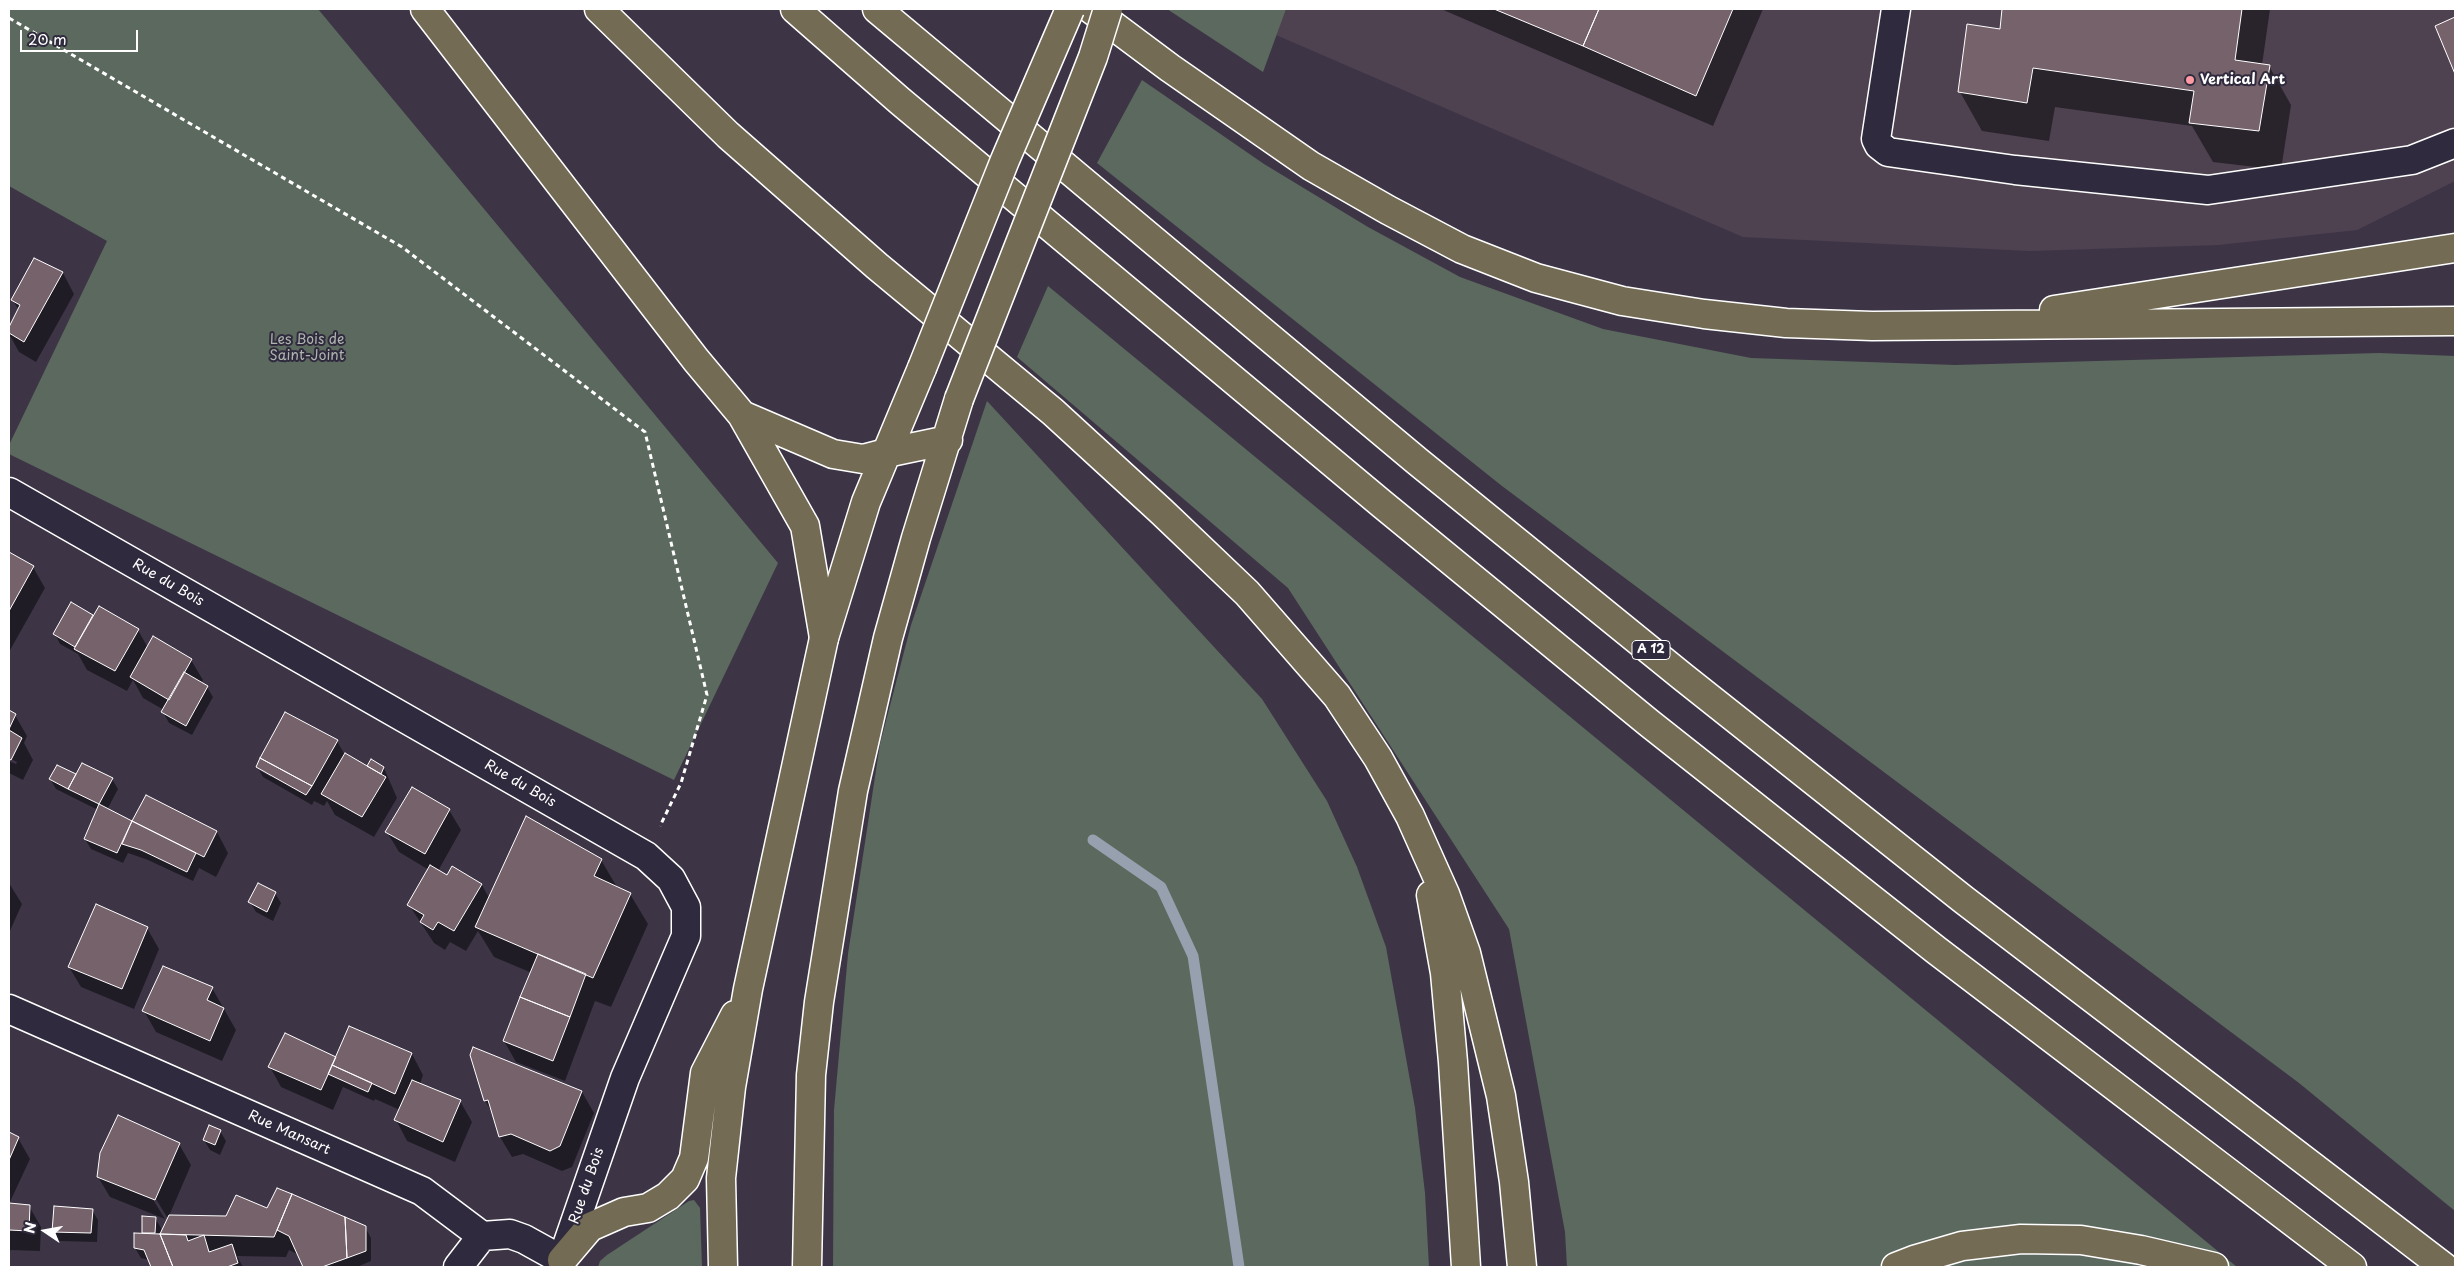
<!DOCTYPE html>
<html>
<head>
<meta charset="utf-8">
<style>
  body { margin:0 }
  #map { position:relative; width:2464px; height:1276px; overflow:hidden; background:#3d3546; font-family:"Playpen Sans",sans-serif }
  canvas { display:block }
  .frame { position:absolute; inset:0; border:10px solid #fff; pointer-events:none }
  .north { position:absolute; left:20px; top:1206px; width:50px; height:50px; -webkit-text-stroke:4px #2f2a3d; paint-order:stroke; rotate:282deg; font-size:14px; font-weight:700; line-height:20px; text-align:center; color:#fff }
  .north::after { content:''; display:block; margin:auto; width:18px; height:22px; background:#fff; clip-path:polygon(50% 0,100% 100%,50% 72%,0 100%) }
  .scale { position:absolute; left:20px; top:30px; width:118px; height:22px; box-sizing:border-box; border:2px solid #fff; border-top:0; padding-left:6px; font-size:15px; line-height:18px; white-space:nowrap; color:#fff; -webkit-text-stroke:4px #2f2a3d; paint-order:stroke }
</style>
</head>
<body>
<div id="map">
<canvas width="2464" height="1276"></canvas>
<div class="frame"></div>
<div class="north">N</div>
<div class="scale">20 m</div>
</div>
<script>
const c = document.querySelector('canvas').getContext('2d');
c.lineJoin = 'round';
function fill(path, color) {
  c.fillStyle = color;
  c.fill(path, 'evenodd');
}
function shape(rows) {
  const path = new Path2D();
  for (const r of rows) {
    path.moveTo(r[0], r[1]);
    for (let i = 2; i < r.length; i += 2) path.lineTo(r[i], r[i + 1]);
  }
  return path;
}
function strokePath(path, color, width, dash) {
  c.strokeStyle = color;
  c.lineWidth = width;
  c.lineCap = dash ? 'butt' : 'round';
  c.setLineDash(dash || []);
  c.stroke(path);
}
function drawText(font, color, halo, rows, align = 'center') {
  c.font = font + ' "Playpen Sans",sans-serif';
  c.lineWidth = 4;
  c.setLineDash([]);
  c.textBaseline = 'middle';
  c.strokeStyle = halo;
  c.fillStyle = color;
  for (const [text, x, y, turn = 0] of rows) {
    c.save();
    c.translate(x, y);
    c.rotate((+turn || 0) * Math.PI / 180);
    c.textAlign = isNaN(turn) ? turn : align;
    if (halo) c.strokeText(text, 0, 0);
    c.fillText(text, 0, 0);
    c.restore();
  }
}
fill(shape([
  [1216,9,2455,9,2455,181,2357,230,2218,245,2030,251,1743,237]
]), '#4e4251');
fill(shape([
  [9,9,318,9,778,563,674,780,9,454,9,445,107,241,9,186],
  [1167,9,1286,9,1263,72],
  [1142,80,1264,164,1368,227,1460,277,1603,329,1751,358,1955,365,2379,353,2455,356,2455,1211,2299,1083,1502,486,1097,163],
  [1048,286,2237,1267,1567,1267,1565,1232,1509,929,1288,588,1017,357],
  [987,401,1262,699,1327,801,1357,867,1386,947,1415,1108,1425,1193,1429,1267,833,1267,834,1110,848,954,880,744,911,625],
  [694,1200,700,1208,702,1267,598,1267,600,1261,607,1255,689,1201]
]), '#5c695e');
fill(shape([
  [1441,9,1763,9,1713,126],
  [2004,9,2270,9,2262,65,2269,66,2291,105,2281,170,2213,162,2192,126,2055,107,2049,141,1982,131,1960,92,2001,30],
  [2455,19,2455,71,2436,26],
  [35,260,63,273,74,294,36,362,19,352,9,334,9,329,19,311,13,300],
  [10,554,33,567,45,588,9,652],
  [92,616,138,630,148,648,191,660,203,680,201,684,207,687,213,697,192,735,169,723,163,712,164,710,143,698,133,680,127,691,87,670,78,654,60,644,55,634],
  [9,712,15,715,27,736,24,743,33,760,23,780,9,773,9,761,16,764,17,762,9,758],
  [286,714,337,741,345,755,368,768,372,761,384,768,397,798,374,837,335,815,327,801,324,806,314,801,312,805,263,777,259,770,271,777,271,774,260,768,259,770,257,766],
  [58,767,77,776,112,779,118,789,107,810,133,823,147,797,217,832,228,853,216,877,199,868,193,881,148,860,128,853,123,863,91,849,85,839,98,810,56,789,50,779],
  [449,810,461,830,438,871,447,876,482,885,489,898,601,860,617,887,630,894,648,924,611,1007,595,1001,565,1081,516,1062,504,1041,532,973,494,957,478,931,466,951,450,942,445,950,434,943,409,905,429,870,399,852,387,832],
  [9,883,22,904,9,933],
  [275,893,281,903,273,921,256,912,250,902],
  [96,906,147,928,159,949,134,1009,81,987,69,967],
  [212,988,236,1030,222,1061,156,1032,144,1011],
  [350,1027,412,1054,423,1075,420,1084,460,1101,472,1122,455,1162,407,1141,396,1120,400,1110,375,1099,374,1101,343,1087,333,1110,281,1087,270,1067,336,1058],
  [474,1049,582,1092,594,1113,572,1167,562,1171,523,1154,512,1157,500,1137,494,1115,485,1101],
  [220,1131,226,1141,220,1155,210,1150,204,1140],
  [9,1134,18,1138,30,1159,9,1204,29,1206,41,1227,40,1251,9,1250],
  [179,1144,191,1165,169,1216,227,1217,268,1210,278,1189,365,1227,371,1238,371,1261,357,1267,304,1267,299,1255,289,1250,286,1257,237,1256,243,1267,152,1267,149,1260,141,1258,135,1248,143,1234,144,1217,155,1218,161,1228,161,1235,168,1219,153,1194,151,1196,165,1219,110,1197,98,1177],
  [92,1210,98,1220,97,1242,59,1241,53,1231]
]), '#0007');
strokePath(shape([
  [1093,840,1161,887,1193,956,1239,1267]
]), '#96a0af', 11);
const building = shape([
  [1494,9,1599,9,1583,46,1494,9],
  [1599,9,1733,9,1696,96,1583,46,1599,9],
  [2002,9,2242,9,2235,60,2270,65,2259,131,2189,123,2194,91,2033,68,2027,103,1958,92,1967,24,2000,29,2002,9],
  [2455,17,2455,74,2435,26,2455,17],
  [34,258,63,272,24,342,9,333,9,327,20,305,11,300,34,258],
  [9,552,34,566,9,611,9,552],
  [71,602,93,615,75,647,53,634,71,602],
  [99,606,139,629,115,671,74,649,99,606],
  [153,636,192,659,169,700,130,677,153,636],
  [184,672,208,686,186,726,161,712,184,672],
  [9,710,16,714,9,729,9,710],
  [285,712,338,740,312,786,260,758,285,712],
  [9,730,22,738,11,760,9,759,9,730],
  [345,753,386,777,362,817,321,794,345,753],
  [260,758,312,786,306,795,256,767,260,758],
  [371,759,384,767,381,774,367,766,371,759],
  [82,763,113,778,99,804,68,789,82,763],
  [57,765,76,774,68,789,49,779,57,765],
  [412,787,450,809,425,854,385,832,412,787],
  [146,795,217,831,204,857,132,821,146,795],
  [99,804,132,821,117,853,84,839,99,804],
  [526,816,602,859,594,876,631,893,593,978,475,927,526,816],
  [132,821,196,853,187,872,141,850,122,844,132,821],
  [430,865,447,875,452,866,482,884,454,931,438,922,433,930,420,922,424,915,407,905,430,865],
  [258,883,276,892,267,912,248,902,258,883],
  [96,904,148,927,122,989,68,967,96,904],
  [538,954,586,974,570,1017,520,997,538,954],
  [163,966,213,987,207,1000,224,1008,210,1041,142,1011,163,966],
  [520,997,570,1017,553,1061,503,1041,520,997],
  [349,1026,412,1053,395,1094,332,1065,349,1026],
  [285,1033,336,1057,321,1090,268,1067,285,1033],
  [473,1047,582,1091,560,1146,550,1151,511,1134,499,1137,488,1100,484,1101,470,1055,473,1047],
  [332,1065,372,1083,368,1092,328,1074,332,1065],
  [412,1080,461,1100,443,1142,394,1120,412,1080],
  [118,1115,180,1143,155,1200,97,1177,100,1153,118,1115],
  [209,1125,221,1130,215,1145,203,1140,209,1125],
  [9,1132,19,1137,9,1160,9,1132],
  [277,1188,292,1194,274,1237,160,1234,169,1215,226,1216,236,1195,267,1208,277,1188],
  [292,1194,345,1217,347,1258,322,1267,303,1267,289,1236,277,1230,292,1194],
  [9,1203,30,1205,29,1231,9,1230,9,1203],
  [54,1206,93,1209,91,1233,52,1232,54,1206],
  [142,1216,156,1217,155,1233,142,1233,142,1216],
  [345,1217,366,1226,366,1251,347,1258,345,1217],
  [134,1233,160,1234,173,1267,151,1267,144,1250,134,1248,134,1233],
  [160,1234,186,1235,188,1241,204,1235,209,1252,232,1244,238,1263,227,1267,173,1267,160,1234]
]);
fill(building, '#76626b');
strokePath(building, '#fff', 1);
const minor = shape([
  [1896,9,1876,139,1879,145,1888,152,2015,170,2208,190,2412,160,2455,143],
  [9,492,646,856,671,879,686,907,686,936,625,1078,562,1260],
  [9,1009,422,1191,482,1236,510,1234,524,1239,562,1260],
  [458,1267,482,1236]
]);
const major = shape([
  [886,453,948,440],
  [562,1260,590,1227,624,1212,648,1208,668,1196,685,1179,694,1158,705,1073,735,1015],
  [723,1267,721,1178,731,1087,748,989,824,638,866,502,922,368],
  [807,1267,811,1075,819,1002,853,791,888,638,916,538,959,399]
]);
const highway = shape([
  [425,9,696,360,742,415,805,526,824,638],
  [599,9,728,135,877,266,1053,412,1161,511,1247,593,1337,696,1378,758,1410,816,1445,894,1466,953,1501,1096,1514,1182,1522,1267],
  [795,9,900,101,1382,504,1649,723,1936,950,2352,1267],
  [877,9,1417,461,1683,677,1964,900,2444,1267],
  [1091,9,1170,68,1311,166,1388,210,1462,249,1536,278,1622,301,1704,314,1786,323,1872,326,2455,321],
  [2054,310,2455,248],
  [742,415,833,454,863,459,886,453],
  [1431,895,1445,973,1453,1062,1466,1267],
  [1896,1267,1914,1260,1962,1246,2021,1239,2081,1240,2141,1250,2214,1267]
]);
strokePath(minor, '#fff', 31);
strokePath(major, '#fff', 31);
strokePath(highway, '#fff', 31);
strokePath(shape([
  [9,18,402,247,645,432,707,695,681,783,660,826]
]), '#fff', 3, [5, 4]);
strokePath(minor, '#2f2a3d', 28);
strokePath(major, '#746b55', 28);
strokePath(highway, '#746b55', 28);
const majorBridge = shape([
  [922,368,1005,160,1070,9],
  [959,399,1093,57,1108,9]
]);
strokePath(majorBridge, '#fff', 31, []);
strokePath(majorBridge, '#746b55', 28);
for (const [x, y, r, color] of [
  [2190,80,5,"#ff9aa2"]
]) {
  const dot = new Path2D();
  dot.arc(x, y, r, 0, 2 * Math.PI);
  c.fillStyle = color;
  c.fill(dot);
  strokePath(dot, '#2f2a3d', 2);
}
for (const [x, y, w] of [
  [1651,650,38]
]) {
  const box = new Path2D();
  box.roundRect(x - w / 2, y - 9.5, w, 19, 4);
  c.fillStyle = '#2f2a3d';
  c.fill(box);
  strokePath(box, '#fff', 1);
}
drawText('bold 12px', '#fff', null, [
  ["A 12",1651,650]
]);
drawText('bold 14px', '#fff', '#2f2a3d', [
  ["Vertical Art",2200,80]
], 'left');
drawText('14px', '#aeb4ae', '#2f2a3d', [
  ["Les Bois de",307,340],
  ["Saint-Joint",307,356]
]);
drawText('14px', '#fff', '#2f2a3d', [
  ["Rue du Bois",168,583,30],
  ["Rue du Bois",520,784,30],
  ["Rue Mansart",289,1133,24],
  ["Rue du Bois",587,1186,-71]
]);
</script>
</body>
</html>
